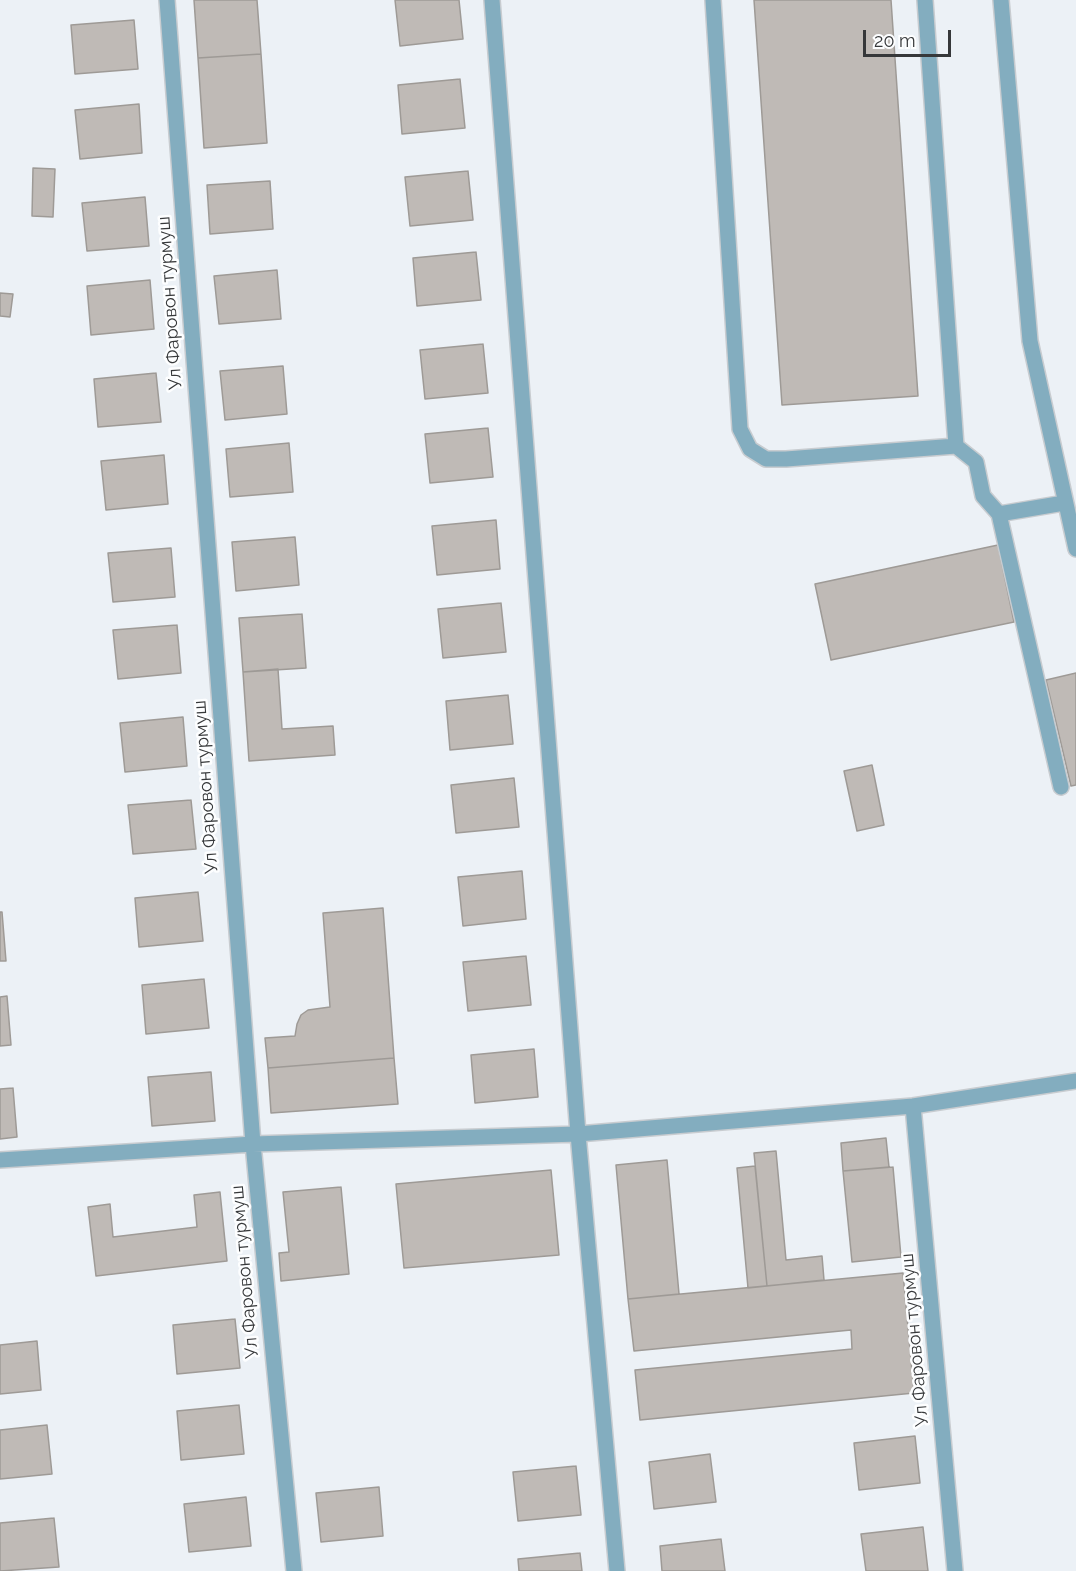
<!DOCTYPE html>
<html>
<head>
<meta charset="utf-8">
<style>
  body { margin:0 }
  #map { position:relative; width:1076px; height:1571px; overflow:hidden; background:#ecf1f6; font-family:Raleway,sans-serif }
  canvas { display:block }
  .scale { position:absolute; left:863px; top:30px; width:88px; height:27px; box-sizing:border-box; border:3px solid #36383a; border-top:0; padding-left:8px; font-size:18px; line-height:21px; white-space:nowrap; color:#36383a; -webkit-text-stroke:4px #fdfeff; paint-order:stroke }
</style>
</head>
<body>
<div id="map">
<canvas width="1076" height="1571"></canvas>
<div class="scale">20 m</div>
</div>
<script>
const c = document.querySelector('canvas').getContext('2d');
c.lineJoin = 'round';
function fill(path, color) {
  c.fillStyle = color;
  c.fill(path, 'evenodd');
}
function shape(rows) {
  const path = new Path2D();
  for (const r of rows) {
    path.moveTo(r[0], r[1]);
    for (let i = 2; i < r.length; i += 2) path.lineTo(r[i], r[i + 1]);
  }
  return path;
}
function strokePath(path, color, width, dash) {
  c.strokeStyle = color;
  c.lineWidth = width;
  c.lineCap = dash ? 'butt' : 'round';
  c.setLineDash(dash || []);
  c.stroke(path);
}
function drawText(font, color, halo, rows, align = 'center') {
  c.font = font + ' Raleway,sans-serif';
  c.lineWidth = 5;
  c.setLineDash([]);
  c.textBaseline = 'middle';
  c.strokeStyle = halo;
  c.fillStyle = color;
  for (const [text, x, y, turn = 0] of rows) {
    c.save();
    c.translate(x, y);
    c.rotate((+turn || 0) * Math.PI / 180);
    c.textAlign = isNaN(turn) ? turn : align;
    if (halo) c.strokeText(text, 0, 0);
    c.fillText(text, 0, 0);
    c.restore();
  }
}
const building = shape([
  [194,0,257,0,261,54,198,58,194,0],
  [395,0,459,0,463,39,400,46,395,0],
  [754,0,891,0,918,396,782,405,754,0],
  [134,20,138,69,75,74,71,25,134,20],
  [261,54,267,143,204,148,198,58,261,54],
  [460,79,465,128,402,134,398,85,460,79],
  [139,104,142,153,80,159,75,110,139,104],
  [33,168,55,169,53,217,32,216,33,168],
  [468,171,473,220,410,226,405,177,468,171],
  [270,181,273,229,210,234,207,185,270,181],
  [145,197,149,246,87,251,82,203,145,197],
  [476,252,481,300,417,306,413,258,476,252],
  [277,270,281,319,219,324,214,276,277,270],
  [150,280,154,329,91,335,87,286,150,280],
  [0,293,13,294,10,317,0,316,0,293],
  [483,344,488,393,425,399,420,350,483,344],
  [283,366,287,414,225,420,220,371,283,366],
  [156,373,161,422,98,427,94,379,156,373],
  [488,428,493,477,430,483,425,434,488,428],
  [289,443,293,492,230,497,226,449,289,443],
  [164,455,168,504,106,510,101,461,164,455],
  [496,520,500,569,437,575,432,526,496,520],
  [295,537,299,585,236,591,232,542,295,537],
  [998,545,1014,622,831,660,815,584,998,545],
  [171,548,175,597,113,602,108,553,171,548],
  [501,603,506,652,443,658,438,609,501,603],
  [302,614,306,668,243,672,239,618,302,614],
  [177,625,181,673,118,679,113,630,177,625],
  [278,669,282,729,333,726,335,755,249,761,243,672,278,669],
  [1076,673,1076,785,1071,786,1046,680,1076,673],
  [508,695,513,744,450,750,446,701,508,695],
  [183,717,187,766,125,772,120,723,183,717],
  [872,765,884,825,857,831,844,771,872,765],
  [514,778,519,827,456,833,451,785,514,778],
  [191,800,196,849,133,854,128,805,191,800],
  [522,871,526,919,463,926,458,877,522,871],
  [198,892,203,941,139,947,135,898,198,892],
  [383,908,394,1058,268,1068,265,1038,295,1036,297,1024,301,1015,308,1010,330,1007,323,913,383,908],
  [0,912,2,912,6,961,0,961,0,912],
  [526,956,531,1005,468,1011,463,962,526,956],
  [204,979,209,1028,146,1034,142,985,204,979],
  [7,996,11,1045,0,1046,0,997,7,996],
  [534,1049,538,1097,475,1103,471,1055,534,1049],
  [394,1058,398,1104,271,1113,268,1068,394,1058],
  [211,1072,215,1121,152,1126,148,1077,211,1072],
  [13,1088,17,1137,0,1139,0,1089,13,1088],
  [886,1138,889,1167,843,1171,841,1143,886,1138],
  [776,1151,786,1260,822,1256,824,1280,767,1286,754,1153,776,1151],
  [667,1160,679,1294,628,1299,616,1165,667,1160],
  [755,1166,767,1286,748,1288,737,1168,755,1166],
  [893,1167,901,1257,852,1262,843,1171,893,1167],
  [551,1170,559,1255,404,1268,396,1184,551,1170],
  [341,1187,349,1274,281,1281,279,1253,289,1252,283,1192,341,1187],
  [220,1192,227,1261,96,1276,88,1207,110,1204,113,1237,197,1227,194,1195,220,1192],
  [903,1273,914,1393,640,1420,635,1370,852,1349,851,1330,634,1351,628,1299,903,1273],
  [235,1319,240,1368,177,1374,173,1325,235,1319],
  [37,1341,41,1390,0,1394,0,1345,37,1341],
  [239,1405,244,1454,181,1460,177,1411,239,1405],
  [47,1425,52,1474,0,1479,0,1430,47,1425],
  [915,1436,920,1483,859,1490,854,1443,915,1436],
  [710,1454,716,1502,654,1509,649,1462,710,1454],
  [576,1466,581,1515,518,1521,513,1472,576,1466],
  [379,1487,383,1536,321,1542,316,1493,379,1487],
  [246,1497,251,1546,189,1552,184,1504,246,1497],
  [54,1518,59,1567,0,1571,0,1523,54,1518],
  [923,1527,928,1571,866,1571,861,1534,923,1527],
  [721,1539,725,1571,662,1571,660,1546,721,1539],
  [580,1553,582,1571,519,1571,518,1559,580,1553]
]);
fill(building, '#bfbab6');
strokePath(building, '#9e9a96', 1.5);
const lane = shape([
  [713,0,740,429,750,449,766,459,786,459,956,446,976,462,983,496,999,514,1064,503],
  [925,0,956,446],
  [1001,0,1030,341,1076,549],
  [999,514,1061,787]
]);
const street = shape([
  [167,0,253,1144,294,1571],
  [492,0,578,1134,617,1571],
  [913,1106,955,1571],
  [0,1160,253,1144,578,1134,913,1106,1076,1081]
]);
strokePath(lane, '#c8ccd0', 18);
strokePath(street, '#c8ccd0', 18);
strokePath(lane, '#83adbf', 15);
strokePath(street, '#83adbf', 15);
drawText('18px', '#36383a', '#fdfeff', [
  ["Ул Фаровон турмуш",170,303,-94],
  ["Ул Фаровон турмуш",206,787,-94],
  ["Ул Фаровон турмуш",245,1272,-95],
  ["Ул Фаровон турмуш",915,1340,-95]
]);
</script>
</body>
</html>
